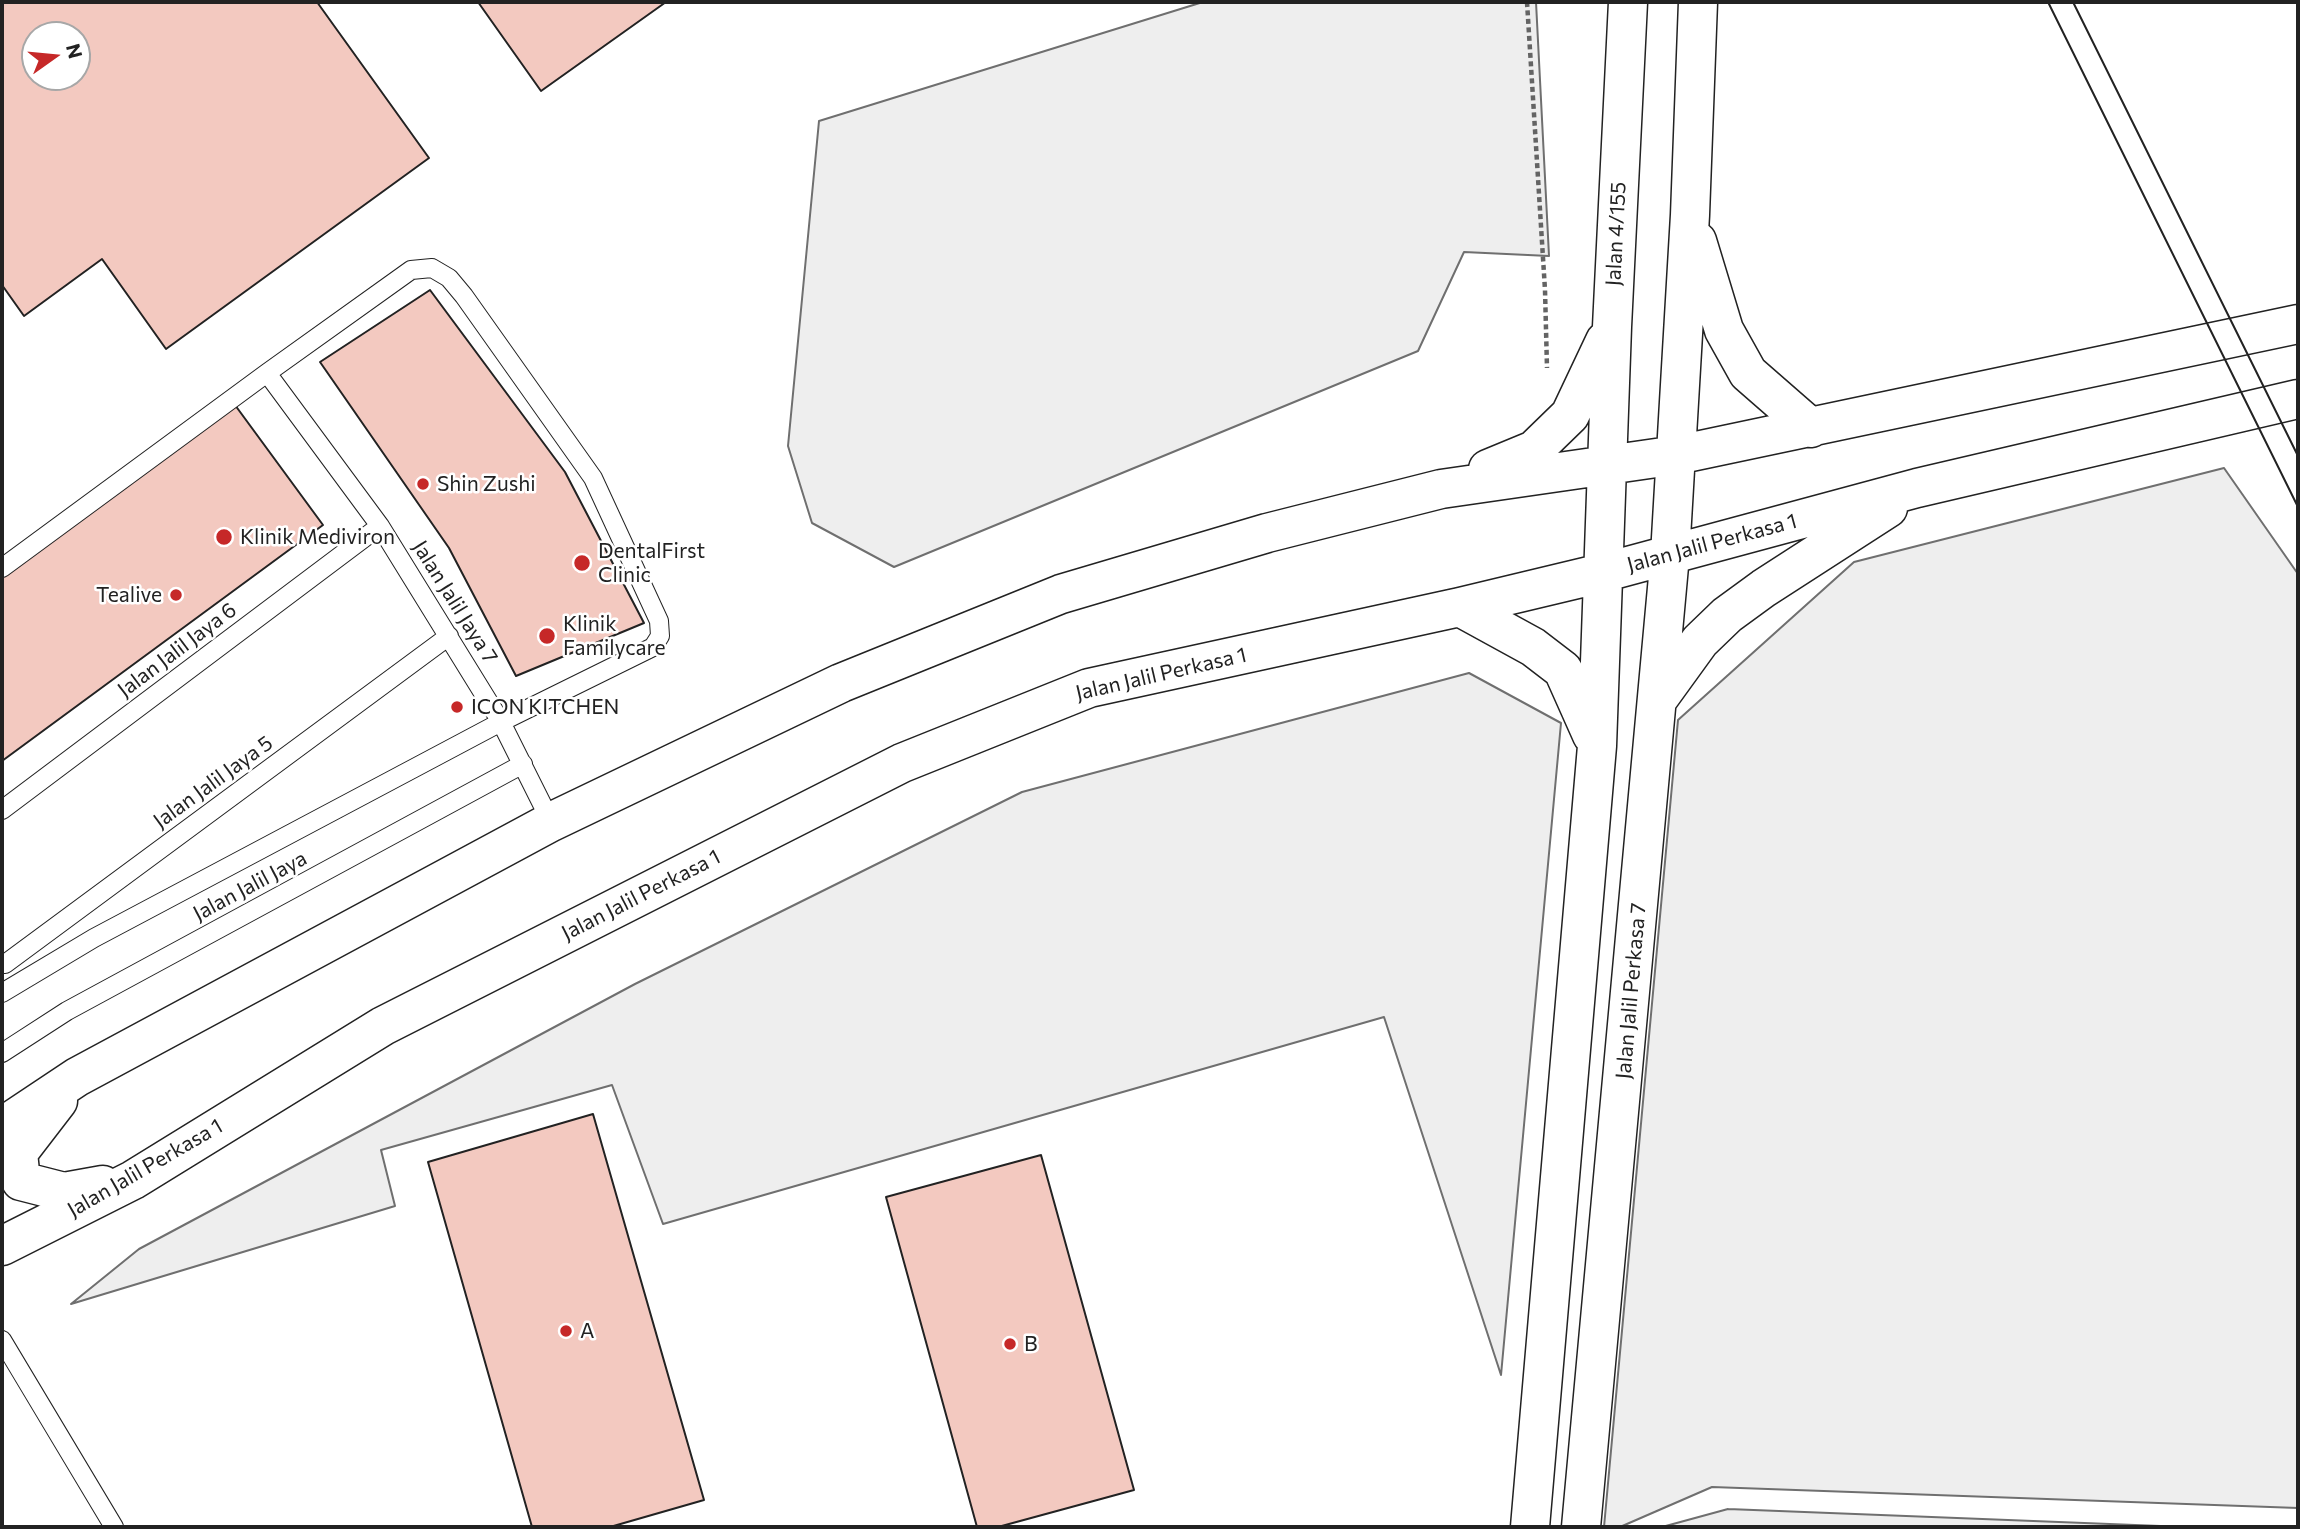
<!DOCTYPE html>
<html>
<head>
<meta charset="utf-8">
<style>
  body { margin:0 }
  #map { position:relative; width:2300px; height:1529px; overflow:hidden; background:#fff; font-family:Commissioner,sans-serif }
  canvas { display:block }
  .frame { position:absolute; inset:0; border:4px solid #222; pointer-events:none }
  .north { position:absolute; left:21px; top:21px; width:70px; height:70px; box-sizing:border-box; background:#fff; border:2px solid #a7a7a7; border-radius:50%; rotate:75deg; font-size:19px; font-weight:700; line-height:28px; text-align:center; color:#222 }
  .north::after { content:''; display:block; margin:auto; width:24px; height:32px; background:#c62828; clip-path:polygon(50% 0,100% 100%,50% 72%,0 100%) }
</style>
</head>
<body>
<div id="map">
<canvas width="2300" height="1529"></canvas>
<div class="frame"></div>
<div class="north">N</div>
</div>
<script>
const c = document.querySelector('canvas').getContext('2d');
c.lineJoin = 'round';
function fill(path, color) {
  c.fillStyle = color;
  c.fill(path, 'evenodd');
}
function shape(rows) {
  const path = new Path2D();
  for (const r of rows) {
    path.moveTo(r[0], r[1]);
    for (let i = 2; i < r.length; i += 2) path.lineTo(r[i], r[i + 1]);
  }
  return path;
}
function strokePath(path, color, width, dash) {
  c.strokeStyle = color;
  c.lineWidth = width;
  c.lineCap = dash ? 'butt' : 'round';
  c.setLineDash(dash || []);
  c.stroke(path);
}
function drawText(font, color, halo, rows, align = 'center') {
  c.font = font + ' Commissioner,sans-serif';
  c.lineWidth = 5;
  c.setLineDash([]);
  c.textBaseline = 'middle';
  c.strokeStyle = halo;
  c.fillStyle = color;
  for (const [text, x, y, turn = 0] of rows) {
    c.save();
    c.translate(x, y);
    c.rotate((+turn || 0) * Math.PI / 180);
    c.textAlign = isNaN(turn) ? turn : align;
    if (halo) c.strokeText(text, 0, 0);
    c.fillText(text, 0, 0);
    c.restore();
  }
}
const green = shape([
  [1203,2,1536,2,1549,256,1464,252,1418,351,894,567,812,523,788,446,819,121,1203,2],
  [2224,468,2298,574,2298,1508,1712,1487,1620,1527,1604,1527,1678,720,1854,562,2224,468],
  [1469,673,1561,723,1501,1375,1384,1017,663,1224,612,1085,381,1150,395,1206,71,1304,139,1249,635,984,1022,792,1469,673],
  [1728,1509,2186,1527,1662,1527,1728,1509]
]);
fill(green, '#eee');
strokePath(green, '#6f6f6f', 2);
const building = shape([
  [2,2,317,2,429,158,166,349,102,259,24,316,2,285,2,2],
  [35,35,77,35,77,77,35,77,35,35],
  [478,2,666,2,541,91,478,2],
  [430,290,565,472,644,623,516,676,449,548,320,362,430,290],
  [235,405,323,525,2,761,2,577,235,405],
  [593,1114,704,1500,610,1527,532,1527,428,1162,593,1114],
  [1041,1155,1134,1490,998,1527,977,1527,886,1197,1041,1155]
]);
fill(building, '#f3c9c0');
strokePath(building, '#222', 2);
const lane = shape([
  [267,373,380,526,501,722,551,822],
  [2,568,267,373,411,270,432,268,449,278,464,296,593,478,659,621,660,636,653,647,501,722,94,938,2,993],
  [2,810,380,526],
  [5,964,449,636],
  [2,1053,67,1011,523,764],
  [2,1340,114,1527]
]);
const secondary = shape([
  [1697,241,1724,330,1748,373,1811,428],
  [1488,469,1534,450,1570,415,1605,341],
  [1460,607,1533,647,1563,670,1592,735],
  [1658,699,1700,641,1727,615,1764,588,1888,508],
  [58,1101,18,1153,21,1181,64,1192,103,1185],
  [2,1127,77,1077,551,822,841,683,1061,594,1267,533,1441,489,1677,455,2298,324],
  [2,1246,133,1180,383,1026,902,763,1089,688,1460,607,1602,573,1917,488,2298,399],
  [1530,1527,1597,746,1612,327,1628,2],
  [1581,1527,1670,555,1690,215,1698,2]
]);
strokePath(lane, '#222', 20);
strokePath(secondary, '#222', 41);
strokePath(shape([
  [1527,2,1545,290,1547,368]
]), '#646464', 4.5, [5, 3.5]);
strokePath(lane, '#fff', 18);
strokePath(secondary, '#fff', 38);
strokePath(shape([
  [2048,2,2298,507],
  [2073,2,2298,456]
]), '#222', 2);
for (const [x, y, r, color] of [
  [423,484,7,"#c62828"],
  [224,537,9,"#c62828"],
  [582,563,9,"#c62828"],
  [176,595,7,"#c62828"],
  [547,636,9,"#c62828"],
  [457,707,7,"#c62828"],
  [566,1331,7,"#c62828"],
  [1010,1344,7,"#c62828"]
]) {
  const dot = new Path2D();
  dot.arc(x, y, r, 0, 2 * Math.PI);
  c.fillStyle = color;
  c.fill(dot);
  strokePath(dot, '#fff', 2.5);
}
drawText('21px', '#222', '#fff', [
  ["Jalan 4/155",1616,234,-87],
  ["Jalan Jalil Perkasa 1",1712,543,-15],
  ["Jalan Jalil Jaya 7",455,602,58],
  ["Jalan Jalil Jaya 6",177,650,-37],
  ["Jalan Jalil Perkasa 1",1161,674,-13],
  ["Jalan Jalil Jaya 5",213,782,-36],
  ["Jalan Jalil Jaya",250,886,-28],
  ["Jalan Jalil Perkasa 1",641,895,-27],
  ["Jalan Jalil Perkasa 7",1631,991,-85],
  ["Jalan Jalil Perkasa 1",145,1168,-30]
]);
drawText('21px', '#222', '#fff', [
  ["Shin Zushi",437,484],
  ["Klinik Mediviron",240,537],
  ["DentalFirst",598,551],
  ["Clinic",598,575],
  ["Tealive",162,595,"right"],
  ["Klinik",563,624],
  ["Familycare",563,648],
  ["ICON KITCHEN",471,707],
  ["A",580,1331],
  ["B",1024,1344]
], 'left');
</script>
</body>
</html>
